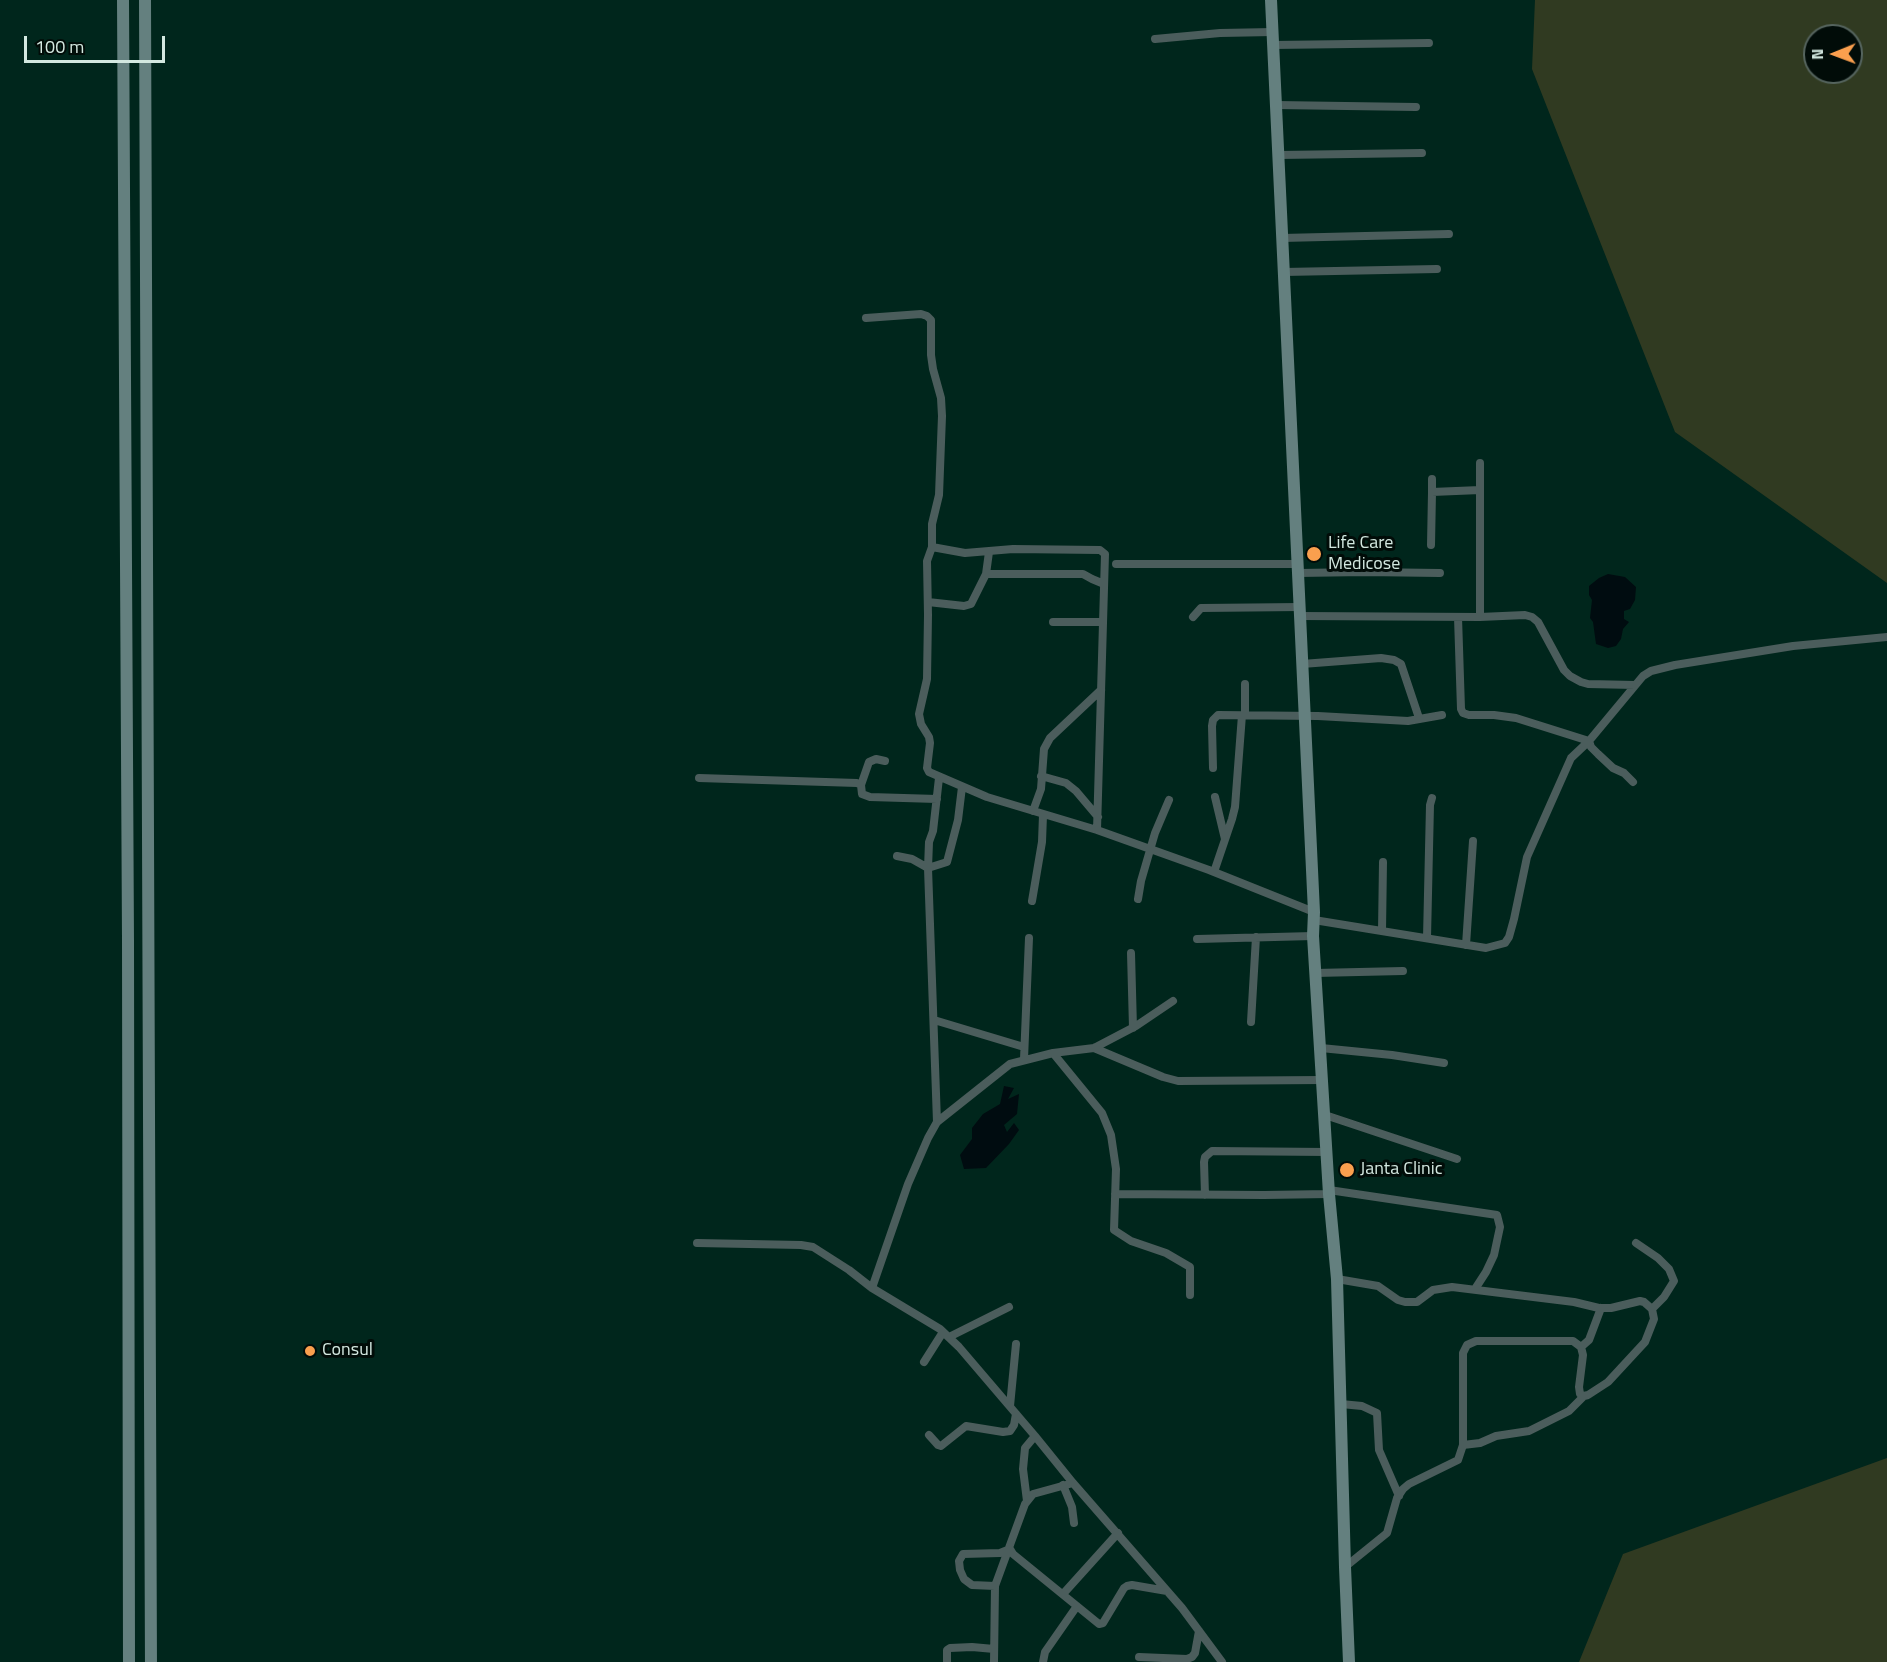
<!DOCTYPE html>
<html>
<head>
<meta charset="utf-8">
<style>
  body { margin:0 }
  #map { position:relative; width:1887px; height:1662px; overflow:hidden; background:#00261c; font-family:"Titillium Web",sans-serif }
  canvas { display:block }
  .north { position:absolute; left:1803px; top:24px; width:60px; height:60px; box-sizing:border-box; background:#010c08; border:2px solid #55645e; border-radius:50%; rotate:269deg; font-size:16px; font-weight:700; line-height:24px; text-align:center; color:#d3e8e0 }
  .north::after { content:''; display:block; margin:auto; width:21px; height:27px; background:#fa9f4e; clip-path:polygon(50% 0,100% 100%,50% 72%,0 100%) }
  .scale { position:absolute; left:24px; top:36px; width:141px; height:27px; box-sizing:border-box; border:3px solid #d3e8e0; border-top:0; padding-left:8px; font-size:18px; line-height:21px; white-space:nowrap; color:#d3e8e0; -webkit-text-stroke:4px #010c08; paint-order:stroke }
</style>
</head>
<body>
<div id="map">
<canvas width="1887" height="1662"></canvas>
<div class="north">N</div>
<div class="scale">100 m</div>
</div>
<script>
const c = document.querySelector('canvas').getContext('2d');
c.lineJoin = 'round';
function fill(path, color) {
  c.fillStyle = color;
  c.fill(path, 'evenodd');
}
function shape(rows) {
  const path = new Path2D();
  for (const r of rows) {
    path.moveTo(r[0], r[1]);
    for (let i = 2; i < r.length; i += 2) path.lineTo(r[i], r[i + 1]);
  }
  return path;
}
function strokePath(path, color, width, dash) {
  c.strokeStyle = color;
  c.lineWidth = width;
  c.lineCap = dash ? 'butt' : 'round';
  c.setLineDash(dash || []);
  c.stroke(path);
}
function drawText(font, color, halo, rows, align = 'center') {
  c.font = font + ' "Titillium Web",sans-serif';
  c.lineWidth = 6;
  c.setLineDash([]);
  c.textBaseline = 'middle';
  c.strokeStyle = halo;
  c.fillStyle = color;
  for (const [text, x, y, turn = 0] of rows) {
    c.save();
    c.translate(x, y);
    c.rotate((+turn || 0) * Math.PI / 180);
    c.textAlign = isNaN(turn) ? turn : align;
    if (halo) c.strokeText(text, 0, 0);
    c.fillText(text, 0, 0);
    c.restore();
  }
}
fill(shape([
  [1535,0,1887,0,1887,583,1675,432,1532,69],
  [1815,36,1851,36,1851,72,1815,72],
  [1887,1458,1887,1662,1579,1662,1623,1554]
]), '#303a21');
fill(shape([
  [1608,574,1625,577,1636,587,1635,600,1630,609,1624,611,1624,619,1629,622,1623,629,1621,639,1616,646,1608,648,1596,644,1593,622,1590,618,1592,600,1589,595,1589,586,1599,578],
  [1004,1086,1014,1088,1008,1099,1019,1094,1017,1114,1004,1125,1007,1132,1014,1123,1019,1130,1009,1144,986,1168,964,1169,960,1155,972,1139,972,1128,983,1114,1000,1104]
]), '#000c10');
strokePath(shape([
  [1155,39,1220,33,1273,32],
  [1273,45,1429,43],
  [1276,105,1416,107],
  [1279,155,1422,153],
  [1282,238,1449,234],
  [1284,272,1437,269],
  [866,318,921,314,927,316,931,320,931,355,933,369,941,398,942,416,939,495,932,524,932,547,927,561,928,615,927,679,919,714,921,724,929,737,930,743,927,768,929,772,987,797,1097,830,1209,870,1314,912],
  [1432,492,1432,479],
  [1431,545,1432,492,1480,490],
  [932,547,965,553,1013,549,1100,550,1105,554,1097,830],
  [1116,564,1298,564],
  [1298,573,1365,572,1440,573],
  [986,574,1083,574,1092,579,1104,584],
  [928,602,964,606,971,604,986,574,989,552],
  [1300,616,1480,617,1525,615,1532,617,1538,622,1564,670,1570,676,1581,682,1588,684,1635,685],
  [1193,617,1201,608,1300,607],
  [1458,617,1461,709,1463,713,1469,715,1494,715,1516,718,1589,741,1591,747,1598,754,1613,768,1624,773,1633,782],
  [1480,617,1480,463],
  [1053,622,1103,622],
  [1302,664,1381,658,1394,660,1401,664,1419,718],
  [1245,684,1245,715],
  [1213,768,1212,726,1213,720,1218,715,1318,716,1408,721,1442,715],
  [1041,776,1066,783,1076,791,1098,817],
  [699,778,857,783,861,785,862,794,870,797,937,799],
  [939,778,933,831,929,842,928,868,947,862,958,820,962,787],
  [861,785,869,762,876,759,885,761],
  [1215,797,1225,839],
  [1033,811,1041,789,1044,749,1050,738,1101,690],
  [897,856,912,859,928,868,937,1122],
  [1214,872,1232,819,1235,807,1242,715],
  [1138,899,1141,881,1155,833,1169,800],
  [1032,901,1042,842,1043,815],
  [1314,920,1486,948,1505,943,1509,937,1514,919,1527,857,1571,758,1589,741,1643,676,1651,671,1675,665,1793,646,1887,637],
  [1382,931,1383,862],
  [1427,938,1430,805,1432,798],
  [1197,939,1313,936],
  [1466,945,1473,841],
  [1131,953,1133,1028],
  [1315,973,1403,971],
  [934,1020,1024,1047],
  [1251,1022,1256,937],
  [1094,1048,1163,1077,1178,1081,1323,1080],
  [1321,1048,1392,1055,1444,1063],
  [1053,1053,1094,1048,1136,1026,1173,1001],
  [1024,1059,1029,938],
  [1325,1115,1457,1159],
  [1329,1190,1497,1215,1500,1227,1494,1255,1486,1272,1475,1289],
  [1115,1194,1264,1195,1329,1194],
  [1205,1195,1204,1162,1205,1157,1212,1151,1327,1152],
  [697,1243,801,1245,813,1247,849,1270,872,1288,940,1329,959,1347,1035,1436,1073,1483,1182,1608,1222,1662],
  [1636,1243,1658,1258,1669,1269,1674,1281,1664,1297,1652,1309],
  [1337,1279,1378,1286,1398,1300,1405,1302,1417,1302,1433,1290,1452,1287,1574,1302,1599,1308,1611,1308,1640,1301,1644,1302,1652,1309,1654,1319,1645,1342,1608,1382,1588,1395,1584,1396,1569,1411,1529,1431,1496,1436,1480,1443,1463,1445],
  [872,1288,908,1184,928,1138,937,1122,1010,1064,1053,1053,1102,1113,1111,1135,1116,1169,1114,1230,1131,1241,1166,1253,1190,1267,1190,1295],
  [949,1337,1009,1307],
  [1581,1347,1589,1340,1601,1308],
  [924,1362,943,1332],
  [1341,1404,1362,1406,1377,1413,1379,1450,1399,1496],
  [1010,1406,1016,1344],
  [929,1435,938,1445,941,1446,966,1426,1003,1432,1010,1431,1014,1425,1016,1414],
  [1063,1485,1072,1507,1074,1523],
  [1027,1501,1023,1469,1025,1448,1035,1436],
  [1010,1549,1013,1554,1099,1624,1103,1623,1124,1588,1127,1586,1132,1585,1167,1591],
  [1345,1567,1387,1533,1397,1498,1403,1489,1409,1484,1458,1460,1463,1445,1463,1353,1467,1345,1476,1341,1573,1341,1581,1347,1583,1355,1579,1387,1580,1394,1584,1396],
  [995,1586,972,1585,964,1579,960,1570,959,1561,963,1554,1000,1553,1010,1549],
  [1063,1594,1118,1533],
  [1139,1657,1187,1659,1192,1657,1195,1653,1199,1631],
  [947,1662,947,1650,950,1648,972,1647,994,1649],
  [994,1662,995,1586,1025,1504,1033,1494,1073,1483],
  [1043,1662,1045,1652,1077,1606]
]), '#4b5d5c', 8);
strokePath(shape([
  [123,0,128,940,129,1662],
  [145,0,151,1662],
  [1271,0,1314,912,1313,936,1329,1194,1337,1279,1345,1567,1349,1662]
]), '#64807f', 12);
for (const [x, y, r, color] of [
  [1314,554,8,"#fa9f4e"],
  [1347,1170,8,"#fa9f4e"],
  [310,1351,6,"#fa9f4e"]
]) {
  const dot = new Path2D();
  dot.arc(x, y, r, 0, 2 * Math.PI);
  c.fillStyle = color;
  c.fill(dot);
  strokePath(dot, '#010c08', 2);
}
drawText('18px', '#d3e8e0', '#010c08', [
  ["Life Care",1328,544],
  ["Medicose",1328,565],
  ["Janta Clinic",1360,1170],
  ["Consul",322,1351]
], 'left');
</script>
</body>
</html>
